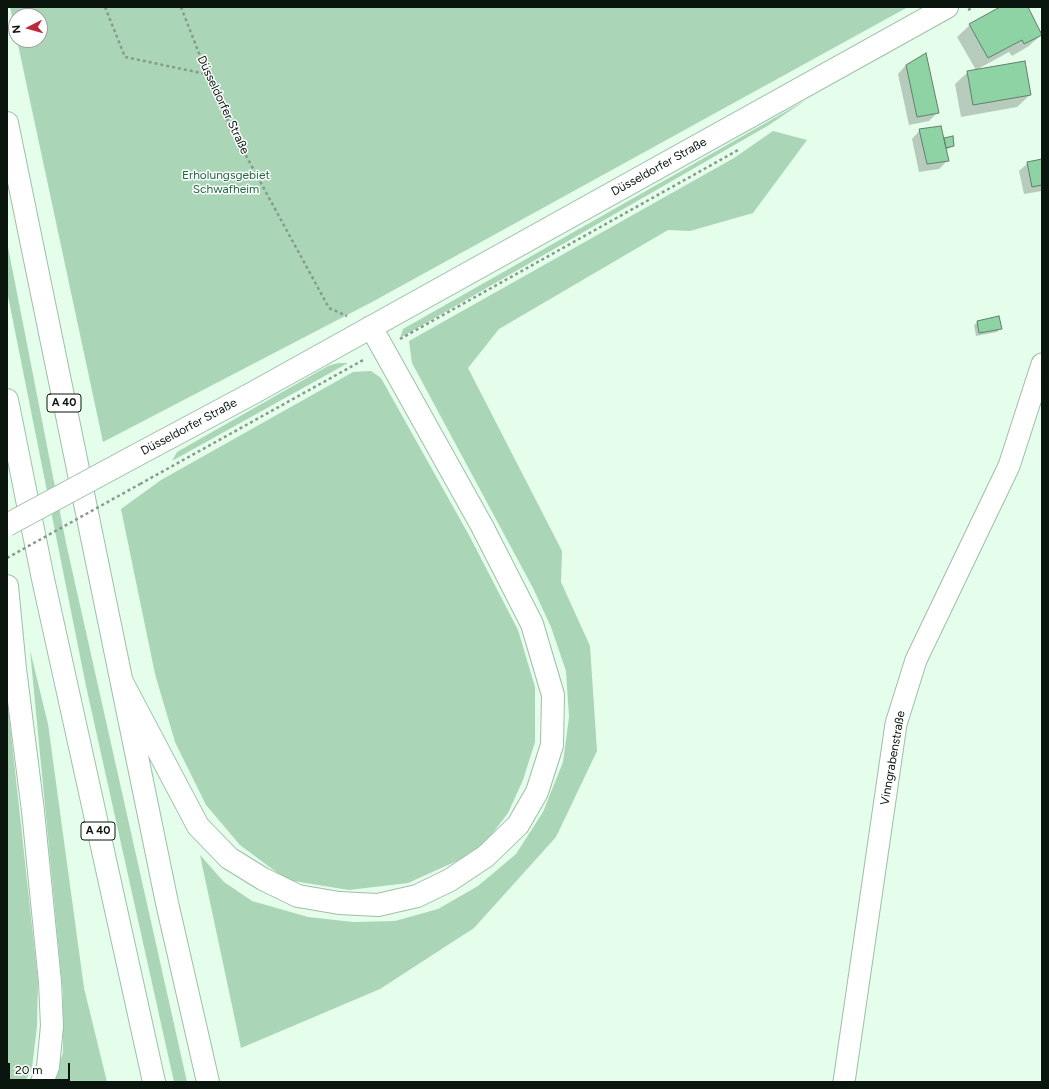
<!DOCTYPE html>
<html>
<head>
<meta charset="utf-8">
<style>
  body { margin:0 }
  #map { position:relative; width:1049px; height:1089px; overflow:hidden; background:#e4feeb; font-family:Figtree,sans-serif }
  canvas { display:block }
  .frame { position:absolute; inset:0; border:8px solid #09150d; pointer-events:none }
  .north { position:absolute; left:8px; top:8px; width:40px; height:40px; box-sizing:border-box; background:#fff; border:1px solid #9da19e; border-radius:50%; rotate:264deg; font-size:11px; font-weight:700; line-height:16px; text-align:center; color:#09150d }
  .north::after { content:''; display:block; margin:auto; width:14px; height:18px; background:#bb2a38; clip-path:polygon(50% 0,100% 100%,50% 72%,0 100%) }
  .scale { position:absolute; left:8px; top:1063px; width:62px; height:18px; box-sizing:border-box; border:2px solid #09150d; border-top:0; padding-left:5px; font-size:12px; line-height:14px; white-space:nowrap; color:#09150d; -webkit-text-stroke:3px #fff; paint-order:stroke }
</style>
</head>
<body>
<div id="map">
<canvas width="1049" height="1089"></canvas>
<div class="frame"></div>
<div class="north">N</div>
<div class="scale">20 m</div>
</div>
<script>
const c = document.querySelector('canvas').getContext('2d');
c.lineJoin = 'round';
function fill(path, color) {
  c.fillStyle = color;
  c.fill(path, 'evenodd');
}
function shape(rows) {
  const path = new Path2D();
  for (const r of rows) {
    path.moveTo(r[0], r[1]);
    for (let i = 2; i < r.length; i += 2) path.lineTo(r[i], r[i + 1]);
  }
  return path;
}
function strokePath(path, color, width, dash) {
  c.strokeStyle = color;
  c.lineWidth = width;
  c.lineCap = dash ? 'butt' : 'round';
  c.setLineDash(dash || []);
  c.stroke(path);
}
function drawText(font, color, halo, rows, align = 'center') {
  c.font = font + ' Figtree,sans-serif';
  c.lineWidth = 3;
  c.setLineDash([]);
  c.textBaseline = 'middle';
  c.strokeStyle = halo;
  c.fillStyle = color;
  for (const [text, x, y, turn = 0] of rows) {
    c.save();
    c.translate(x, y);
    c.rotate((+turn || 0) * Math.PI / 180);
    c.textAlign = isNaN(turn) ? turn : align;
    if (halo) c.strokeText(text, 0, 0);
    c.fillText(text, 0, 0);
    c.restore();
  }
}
fill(shape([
  [10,7,908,7,372,302,103,442,17,40,40,40,40,16,16,16,16,36],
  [806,100,769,125,400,338,403,329],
  [773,131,807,140,753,213,690,231,668,230,499,329,468,368,562,551,561,582,590,646,597,751,556,837,474,928,380,989,241,1048,200,855,224,882,252,901,308,917,353,922,395,921,438,909,478,886,516,854,543,812,563,762,569,717,566,671,551,627,533,588,412,363,409,341,734,158],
  [7,242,66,543,187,1082,174,1082,86,686,7,291],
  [338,363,348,363,172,461,177,452,328,366],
  [371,371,381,378,470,537,518,630,535,687,535,742,523,780,508,813,479,851,408,883,349,890,287,880,240,845,206,805,175,742,155,674,121,509,161,480,353,372],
  [30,650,48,724,84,988,107,1082,53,1082,63,1053,63,993],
  [7,697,38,981,37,1026,32,1068,25,1082,7,1082]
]), '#aad5b7');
fill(shape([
  [1002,7,1026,7,1042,34,1029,46,1012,56,1009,52,976,70,957,37,970,25],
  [906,65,938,112,929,121,909,125,898,74],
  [968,72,1030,95,1017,107,961,117,955,84],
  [920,130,943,140,945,139,953,146,946,150,948,160,939,169,919,172,912,139],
  [1042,160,1042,191,1024,194,1019,171,1028,163],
  [978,322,1001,328,997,332,976,336,974,325]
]), '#0003');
const building = shape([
  [1000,7,1028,7,1042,35,1024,44,1022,40,988,58,969,24,1000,7],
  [926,53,939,113,917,117,906,65,926,53],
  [1025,61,1031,95,973,105,967,71,1025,61],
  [941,126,949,161,927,164,919,129,941,126],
  [953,136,954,146,946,148,944,138,953,136],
  [1042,159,1042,185,1032,187,1027,162,1042,159],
  [999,316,1002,329,979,333,977,321,999,316]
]);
fill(building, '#8dd3a4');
strokePath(building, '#627f6b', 1);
const street = shape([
  [844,1082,896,724,916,660,1009,466,1042,364]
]);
const secondary = shape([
  [135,456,251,394,947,7]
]);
const highway = shape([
  [7,123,167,903,208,1082],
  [7,400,43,579,154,1082],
  [7,586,15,669,33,811,50,982,52,1026,48,1067,42,1082],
  [122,682,198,826,229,858,263,879,298,896,339,903,378,905,417,896,450,880,486,856,518,825,537,792,552,745,553,695,532,624,482,526,371,327]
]);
strokePath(street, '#9fbea8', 23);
strokePath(secondary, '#9fbea8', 24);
strokePath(highway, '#9fbea8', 24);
strokePath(shape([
  [105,7,125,57,206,74],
  [181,7,207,74,231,128,329,308,347,316],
  [968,10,974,7],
  [400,339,740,149],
  [140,484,365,359]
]), '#879b8d', 2.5, [3, 3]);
strokePath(street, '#fff', 21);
strokePath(secondary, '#fff', 22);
strokePath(highway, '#fff', 22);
const secondaryBridge = shape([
  [7,525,135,456]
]);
strokePath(secondaryBridge, '#9fbea8', 24, []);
strokePath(shape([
  [7,558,140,484]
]), '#879b8d', 2.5, [3, 3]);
strokePath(secondaryBridge, '#fff', 22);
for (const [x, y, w] of [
  [64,403,34],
  [98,831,34]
]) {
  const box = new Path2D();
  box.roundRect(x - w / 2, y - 9, w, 18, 3);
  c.fillStyle = '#fff';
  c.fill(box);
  strokePath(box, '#09150d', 1);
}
drawText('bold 11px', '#09150d', null, [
  ["A 40",64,403],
  ["A 40",98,831]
]);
drawText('12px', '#09150d', '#fff', [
  ["Düsseldorfer Straße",223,105,65],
  ["Düsseldorfer Straße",659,167,-29],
  ["Düsseldorfer Straße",189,427,-28],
  ["Vinngrabenstraße",893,758,-80]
]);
drawText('12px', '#1c683d', '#fff', [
  ["Erholungsgebiet",226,175],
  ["Schwafheim",226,189]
]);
</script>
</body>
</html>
